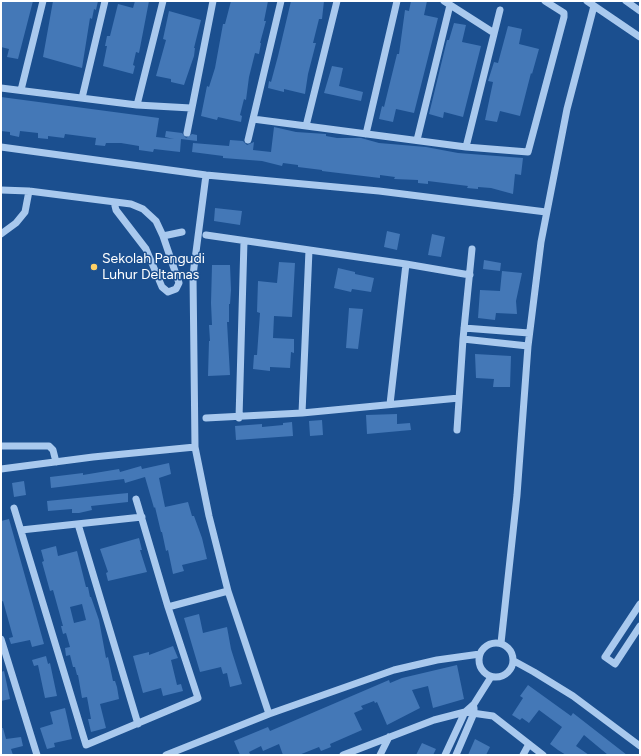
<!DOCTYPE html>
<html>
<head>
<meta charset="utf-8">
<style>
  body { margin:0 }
  #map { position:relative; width:641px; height:756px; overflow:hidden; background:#1b4f8f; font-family:Figtree,sans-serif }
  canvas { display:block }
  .frame { position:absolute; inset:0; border:2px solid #fff; pointer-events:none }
</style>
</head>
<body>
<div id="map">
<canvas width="641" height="756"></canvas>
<div class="frame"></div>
</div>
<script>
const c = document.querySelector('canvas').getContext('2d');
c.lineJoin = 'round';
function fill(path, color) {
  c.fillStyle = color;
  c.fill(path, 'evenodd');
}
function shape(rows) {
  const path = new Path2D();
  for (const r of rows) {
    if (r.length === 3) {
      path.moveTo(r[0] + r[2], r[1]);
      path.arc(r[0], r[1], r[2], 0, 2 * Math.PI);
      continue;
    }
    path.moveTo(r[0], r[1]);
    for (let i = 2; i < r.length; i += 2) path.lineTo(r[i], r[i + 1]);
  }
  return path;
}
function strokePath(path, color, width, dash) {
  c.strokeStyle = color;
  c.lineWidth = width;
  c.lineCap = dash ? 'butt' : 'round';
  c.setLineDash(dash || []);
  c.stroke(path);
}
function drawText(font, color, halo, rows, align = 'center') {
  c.font = font + ' Figtree,sans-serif';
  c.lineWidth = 3;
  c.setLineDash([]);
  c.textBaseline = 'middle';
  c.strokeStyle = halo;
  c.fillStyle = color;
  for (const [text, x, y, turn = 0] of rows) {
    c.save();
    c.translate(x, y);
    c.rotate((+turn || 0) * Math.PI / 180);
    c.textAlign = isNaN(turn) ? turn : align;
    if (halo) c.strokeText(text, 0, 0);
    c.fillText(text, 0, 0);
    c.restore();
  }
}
fill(shape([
  [1,1,33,1,18,59,7,57,9,49,1,47],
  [53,1,98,1,96,10,94,9,92,19,90,18,82,68,43,57],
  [135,1,149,1,139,53,136,52,133,65,135,66,133,74,103,66,107,46,105,46,107,36,110,36,118,4,133,8],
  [231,1,268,1,264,21,266,21,260,43,261,43,259,54,255,53,249,77,246,100,244,99,240,115,242,116,241,122,218,117,217,120,201,116,207,86,209,87,215,68,223,24,225,24],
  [291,1,310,2,311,1,324,1,322,19,319,19,313,43,316,43,308,74,305,94,284,89,284,92,268,88,269,81,271,82,278,56],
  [411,1,427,1,424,15,438,18,414,113,396,109,393,122,379,119,382,106,384,107,397,54,399,54,405,10,409,11],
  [169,11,201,20,194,48,195,48,194,56,184,85,171,82,171,79,156,76,166,40,163,39],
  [454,23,466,25,462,42,481,46,463,117,444,112,443,118,429,114,447,40,449,40],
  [508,26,522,29,519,44,539,49,532,74,531,73,520,116,500,111,497,122,485,120,493,82,488,81,494,62,498,63],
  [332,66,343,68,339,86,363,92,361,101,324,93],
  [1,97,159,118,156,137,174,139,165,137,166,131,182,133,186,138,192,134,197,135,197,141,181,139,180,152,154,149,153,152,139,150,139,146,121,143,106,143,105,146,95,145,96,138,65,134,64,138,48,136,48,139,38,138,38,133,20,131,19,137,10,135,10,132,1,131],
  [274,127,296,132,326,134,326,136,337,138,361,138,379,143,426,147,458,153,523,158,521,175,515,174,513,194,491,188,478,187,478,189,467,188,468,186,428,181,428,184,418,183,418,180,394,179,395,177,380,175,380,178,322,171,322,170,298,167,298,165,283,163,282,166,262,161,223,158,223,156,192,152,193,143,229,146,230,140,243,141,247,145,254,142,253,150,271,152],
  [215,208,242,211,240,225,214,221],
  [387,231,400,234,397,250,384,247],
  [432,234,445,237,441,257,428,255],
  [484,260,501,263,500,271,483,269],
  [279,262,295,263,292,317,274,316,273,338,294,339,294,353,291,352,290,368,270,367,270,371,253,369,254,355,257,355,260,313,257,312,258,281,277,283],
  [212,265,230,265,231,290,230,304,229,304,229,322,227,322,230,375,208,376,209,341,210,341,209,325,212,325,211,303],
  [338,268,355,272,355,274,374,278,371,292,352,289,351,292,334,288],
  [502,271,522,273,516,301,517,314,496,313,495,320,478,318,480,290,500,291],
  [349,308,363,309,358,349,346,348],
  [475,354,511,356,510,387,493,387,494,379,476,378],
  [397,414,397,424,410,423,411,430,367,434,366,415],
  [322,420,323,435,310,436,309,421],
  [292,422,293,436,236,440,235,426,262,424,262,427,283,425,283,423],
  [169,463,171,474,159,478,165,507,188,502,192,516,194,516,202,538,207,559,182,565,184,571,173,574,168,550,166,551,162,532,161,532,155,507,154,508,145,477,125,483,124,479,51,488,50,477,83,473,83,475,119,469,120,472,141,466,142,469],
  [24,481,26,495,14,497,12,483],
  [128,493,128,502,91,506,92,510,79,513,72,513,72,509,48,511,47,501],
  [9,519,44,644,32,647,30,640,11,644,9,638,13,637,3,601,1,602,1,521],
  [139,538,142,550,140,550,147,572,108,581,106,573,108,572,100,549],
  [56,546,58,556,77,551,86,587,88,587,90,597,91,597,99,620,106,658,108,657,113,681,115,681,117,687,119,699,100,704,106,728,91,732,88,719,91,719,87,697,82,698,78,675,77,675,75,667,73,667,70,655,66,656,65,648,70,647,66,633,63,634,61,626,63,626,53,590,50,591,42,562,44,561,41,550],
  [82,604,86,620,74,623,70,607],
  [199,614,203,633,227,627,231,649,242,684,230,687,227,673,223,674,221,667,200,672,184,618],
  [173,646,178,658,171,660,177,685,181,684,183,691,163,696,161,688,143,693,133,656,149,652,149,655],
  [46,656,48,664,50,663,57,696,45,698,38,665,34,666,32,660],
  [457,665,464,699,433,708,428,686,412,690,420,708,387,725,377,702,375,703,374,701,361,706,363,709,354,713,362,730,330,744,331,747,321,751,319,747,299,755,283,755,279,744,263,751,261,746,249,752,250,754,246,755,240,755,234,741,268,727,270,731,389,680,390,683,402,678],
  [4,671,10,699,1,701,1,672],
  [528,685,571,716,573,713,627,755,608,755,584,735,576,746,589,755,566,755,558,750,550,744,562,727,539,710,529,723,522,718,520,720,512,715,523,698,520,696],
  [65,708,72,739,54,743,55,747,47,749,40,728,53,724,50,712],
  [1,728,3,728,6,739,21,737,23,746,11,749,13,755,1,755],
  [475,739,490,747,486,755,468,755],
  [422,743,436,749,433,755,416,755]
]), '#4478b7');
strokePath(shape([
  [444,1,494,33],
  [587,1,640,37],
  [626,1,640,11],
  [1,88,137,105,191,108],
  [21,90,43,1],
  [82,98,105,1],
  [137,105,163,1],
  [253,119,466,147,528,152,564,17,564,13,545,1],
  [306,126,337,1],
  [187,133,213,1],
  [366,134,397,1],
  [248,140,281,1],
  [417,140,450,5],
  [1,147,206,175,379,191,546,212],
  [466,147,500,10],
  [206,175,193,275,195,447,209,516,228,591,269,714],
  [1,190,29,191,131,204,143,209,156,221,163,236,179,283,176,289,168,292,162,287,146,249,116,210,114,202],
  [1,234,16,223,25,212,29,191],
  [206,235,406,264,470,275],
  [163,236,182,232],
  [464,328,529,333],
  [463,339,528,346],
  [390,404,406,264],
  [302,413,309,250],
  [206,418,302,413,459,398],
  [239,418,244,241],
  [457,430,463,339,472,249],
  [1,446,49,446,53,450,56,462],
  [1,469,93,457,195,447],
  [14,508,86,745,198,698,168,607,136,499],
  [78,524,138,724],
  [21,530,142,517],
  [640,604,605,657,615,664,640,626],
  [168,607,228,591],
  [1,639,37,755],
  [501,643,517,495,528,346,541,242,567,109,594,6],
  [496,660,17],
  [514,661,534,672,573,696,640,746],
  [166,755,269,714,394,670,437,660,480,654],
  [343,755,434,720,465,712,493,716,543,755],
  [380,755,389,737],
  [445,755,465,712,474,704,491,677],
  [456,755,474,713,474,708],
  [523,755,529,744]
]), '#a9c9ee', 7);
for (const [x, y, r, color] of [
  [94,267,4,"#ffd166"]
]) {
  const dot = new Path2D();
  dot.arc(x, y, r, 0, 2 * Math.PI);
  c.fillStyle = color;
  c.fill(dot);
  strokePath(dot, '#1b4f8f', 1.5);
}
drawText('14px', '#fff', '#1b4f8f', [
  ["Sekolah Pangudi",102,259],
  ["Luhur Deltamas",102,275]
], 'left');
</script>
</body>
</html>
